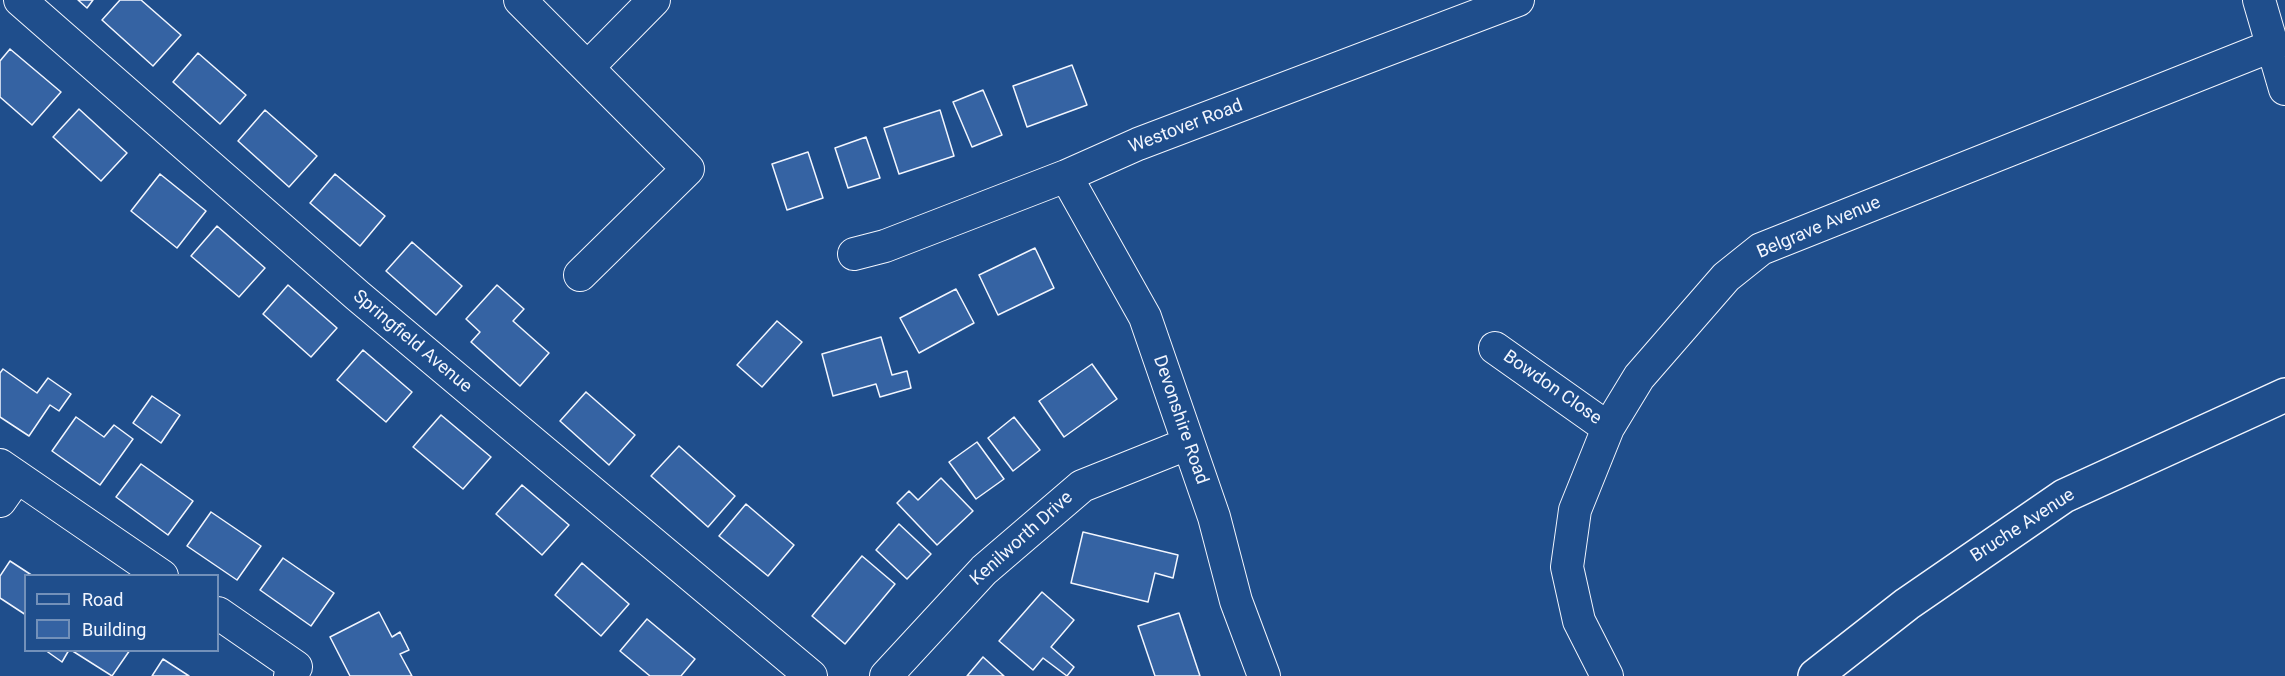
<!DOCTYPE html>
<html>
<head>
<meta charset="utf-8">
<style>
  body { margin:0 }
  #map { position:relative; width:2285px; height:676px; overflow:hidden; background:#1f4e8c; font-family:Roboto,sans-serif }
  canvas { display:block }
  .legend { position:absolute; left:24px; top:574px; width:195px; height:78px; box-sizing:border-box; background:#1f4e8c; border:2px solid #7391ba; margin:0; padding:8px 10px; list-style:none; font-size:18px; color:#f2f6ff }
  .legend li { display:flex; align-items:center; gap:12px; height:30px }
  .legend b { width:30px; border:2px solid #7391ba }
</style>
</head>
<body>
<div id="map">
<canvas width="2285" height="676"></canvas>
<ul class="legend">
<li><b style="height:8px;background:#1f4e8c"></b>Road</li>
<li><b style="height:16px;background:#3563a3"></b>Building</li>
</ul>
</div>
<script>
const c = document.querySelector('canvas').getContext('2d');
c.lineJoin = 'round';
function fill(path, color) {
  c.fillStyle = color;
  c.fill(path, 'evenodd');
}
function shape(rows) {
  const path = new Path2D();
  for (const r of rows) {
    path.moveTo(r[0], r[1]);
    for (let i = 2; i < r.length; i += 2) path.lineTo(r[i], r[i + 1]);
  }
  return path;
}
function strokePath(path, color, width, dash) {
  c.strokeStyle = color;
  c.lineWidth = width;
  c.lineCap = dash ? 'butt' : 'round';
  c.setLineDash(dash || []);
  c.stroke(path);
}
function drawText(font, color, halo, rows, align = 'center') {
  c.font = font + ' Roboto,sans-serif';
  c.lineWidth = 4.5;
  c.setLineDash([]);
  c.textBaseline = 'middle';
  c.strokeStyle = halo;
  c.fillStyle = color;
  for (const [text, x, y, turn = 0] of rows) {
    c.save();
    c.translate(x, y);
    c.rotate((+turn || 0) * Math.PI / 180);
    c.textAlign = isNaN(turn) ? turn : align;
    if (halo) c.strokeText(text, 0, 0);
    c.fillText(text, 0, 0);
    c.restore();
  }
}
const building = shape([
  [78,0,93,0,87,8,78,0],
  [120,0,141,0,181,35,153,66,102,20,120,0],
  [10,49,61,92,32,125,0,97,0,61,10,49],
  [198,53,246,95,220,124,173,82,198,53],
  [1072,65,1087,105,1027,127,1013,86,1072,65],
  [983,90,1002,135,972,147,953,102,983,90],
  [79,109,127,153,101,181,53,137,79,109],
  [265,110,317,156,289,187,238,141,265,110],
  [940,110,954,156,899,174,884,128,940,110],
  [866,137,880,178,848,188,835,148,866,137],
  [808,152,823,198,787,210,772,164,808,152],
  [160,174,206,211,177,248,131,211,160,174],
  [335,174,385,216,360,246,310,203,335,174],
  [217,226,265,268,239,297,191,256,217,226],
  [412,242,462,286,436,315,386,271,412,242],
  [1035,248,1054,288,998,315,979,275,1035,248],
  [288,285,337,328,311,357,263,314,288,285],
  [497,285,524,309,513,321,549,353,520,386,471,342,480,332,466,319,497,285],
  [956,289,974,323,919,353,900,318,956,289],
  [777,321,802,342,762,387,737,365,777,321],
  [881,337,892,375,907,371,911,388,880,397,876,384,833,396,822,354,881,337],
  [363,350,412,392,386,422,337,380,363,350],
  [1092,364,1117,399,1064,437,1039,401,1092,364],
  [3,369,37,393,48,378,71,394,59,411,50,405,29,436,0,417,0,373,3,369],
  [586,392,635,435,609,465,560,421,586,392],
  [152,396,180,415,161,443,133,423,152,396],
  [441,415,491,457,463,489,413,447,441,415],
  [76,417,104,437,114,425,133,439,100,485,52,451,76,417],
  [1014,417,1040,450,1013,471,988,438,1014,417],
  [977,442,1004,479,976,499,949,462,977,442],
  [679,446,735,496,708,527,651,476,679,446],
  [141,464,193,501,168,535,116,497,141,464],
  [941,478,973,511,937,545,897,503,909,491,918,500,941,478],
  [522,485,569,525,542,555,496,514,522,485],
  [746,504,794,545,768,576,719,536,746,504],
  [211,512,261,546,237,580,187,546,211,512],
  [899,524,931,554,907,579,876,550,899,524],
  [1083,532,1178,555,1173,578,1155,573,1148,602,1071,583,1083,532],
  [862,556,895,584,845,644,812,616,862,556],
  [283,558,334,593,311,626,260,590,283,558],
  [10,561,33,576,26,576,26,615,0,598,0,576,10,561],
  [582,563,629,604,601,636,555,595,582,563],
  [1042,592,1074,620,1051,647,1074,667,1067,676,1043,658,1033,670,999,641,1042,592],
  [379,612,392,637,400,632,409,650,400,654,412,676,350,676,330,637,379,612],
  [1179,613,1200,676,1155,676,1138,626,1179,613],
  [647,619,695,659,681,676,650,676,620,651,647,619],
  [45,650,69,650,62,662,45,650],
  [71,650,130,650,112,676,71,650],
  [983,657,1004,676,967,676,983,657],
  [163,659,189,676,152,676,163,659]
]);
fill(building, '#3563a3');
strokePath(building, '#f2f6ff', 1.5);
const minor = shape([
  [20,0,358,296,811,676],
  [520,0,688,169,580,275],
  [2259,0,2285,89],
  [588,67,654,0],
  [1066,176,1145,317,1214,517,1236,601,1264,676],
  [854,254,885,246,1066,176,1138,144,1518,0],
  [1495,348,1608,428],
  [0,465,162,576],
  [0,501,17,477],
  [218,613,296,667,290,676],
  [886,676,984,570,1082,486,1187,444],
  [1607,676,1579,621,1567,567,1575,510,1608,428,1639,377,1726,277,1761,249,2274,45]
]);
const tertiary = shape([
  [1815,676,1907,604,2064,496,2285,395]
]);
strokePath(minor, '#f2f6ff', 34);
strokePath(tertiary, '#f2f6ff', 36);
strokePath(minor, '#1f4e8c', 32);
strokePath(tertiary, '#1f4e8c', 33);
drawText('18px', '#f2f6ff', '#1f4e8c', [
  ["Westover Road",1186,127,-21],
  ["Belgrave Avenue",1819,228,-23],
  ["Springfield Avenue",412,342,40],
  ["Bowdon Close",1552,388,35],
  ["Devonshire Road",1180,420,71],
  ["Bruche Avenue",2023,526,-33],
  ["Kenilworth Drive",1022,539,-42]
]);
</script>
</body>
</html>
